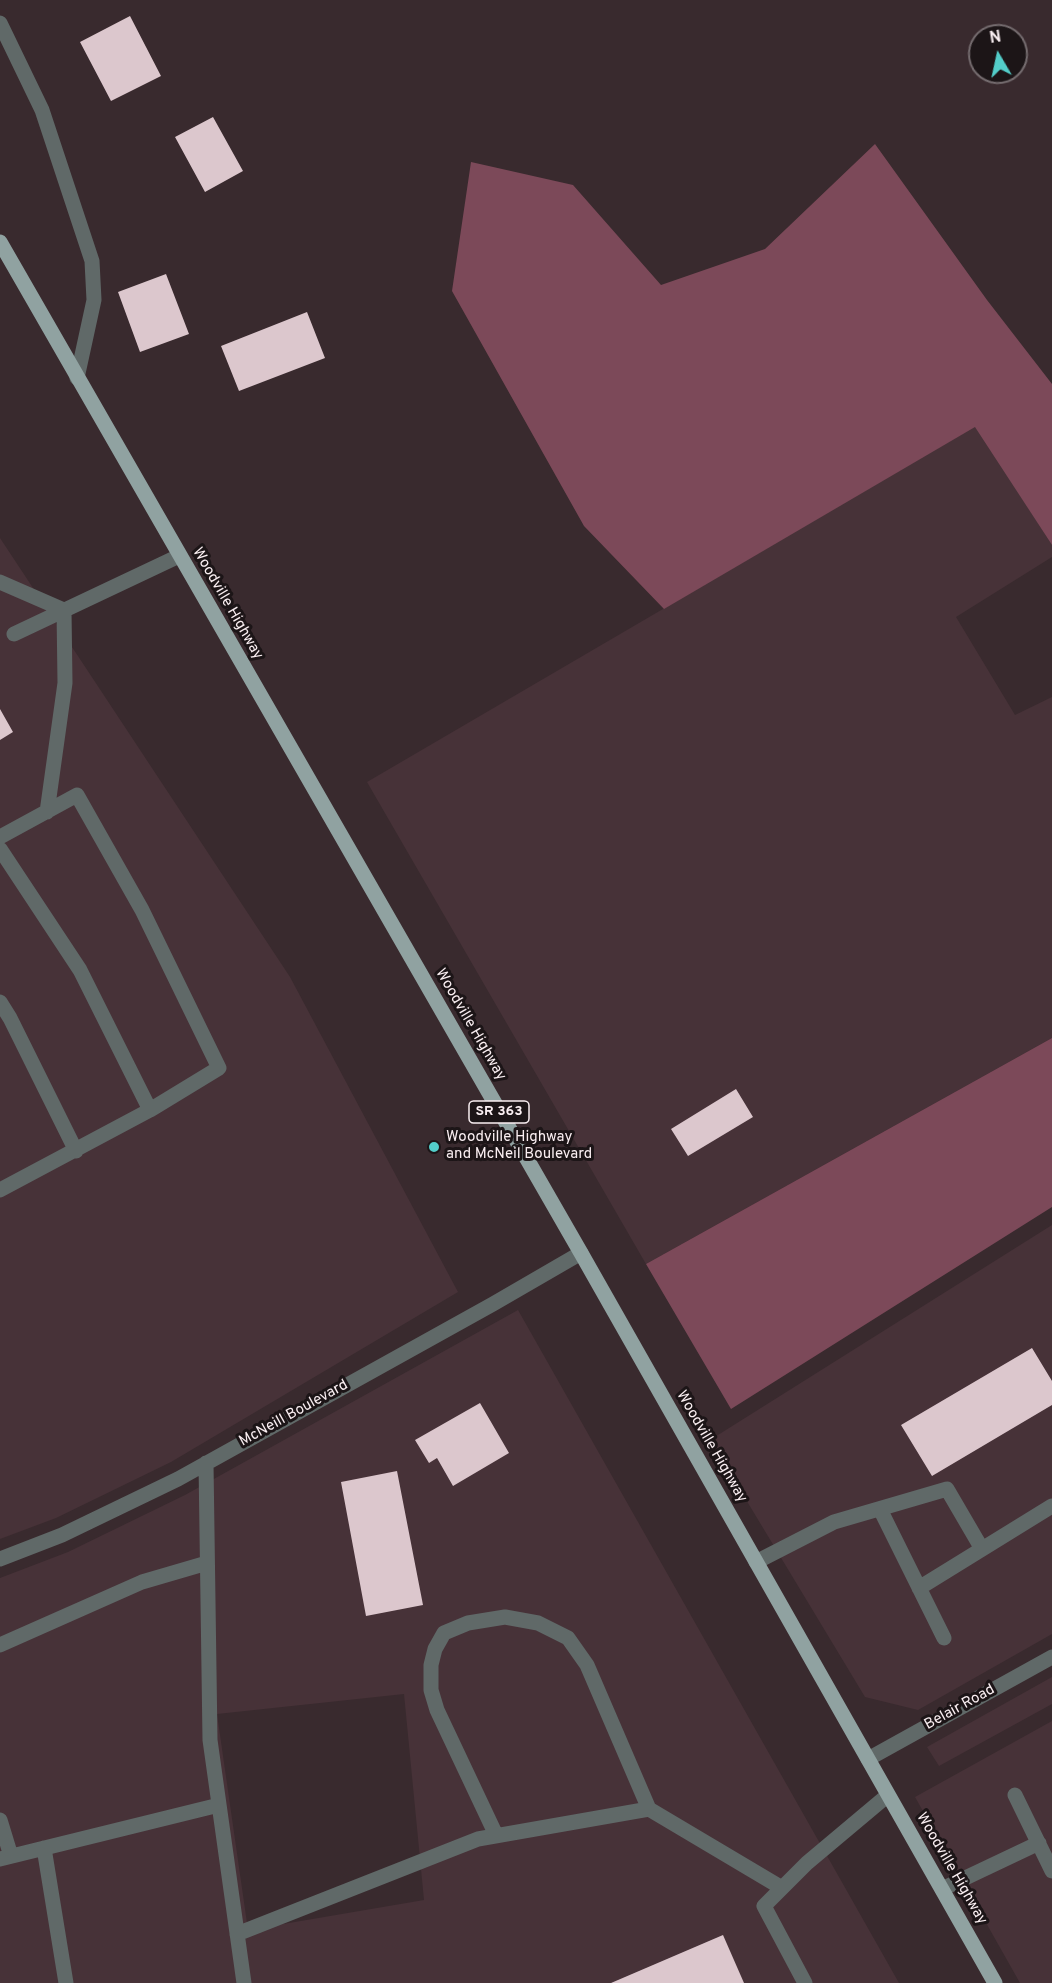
<!DOCTYPE html>
<html>
<head>
<meta charset="utf-8">
<style>
  body { margin:0 }
  #map { position:relative; width:1052px; height:1983px; overflow:hidden; background:#392a2e; font-family:Overpass,sans-serif }
  canvas { display:block }
  .north { position:absolute; left:968px; top:24px; width:60px; height:60px; box-sizing:border-box; background:#1c1517; border:2px solid #756c6f; border-radius:50%; rotate:351deg; font-size:16px; font-weight:700; line-height:24px; text-align:center; color:#faeff2 }
  .north::after { content:''; display:block; margin:auto; width:21px; height:27px; background:#53cdc9; clip-path:polygon(50% 0,100% 100%,50% 72%,0 100%) }
</style>
</head>
<body>
<div id="map">
<canvas width="1052" height="1983"></canvas>
<div class="north">N</div>
</div>
<script>
const c = document.querySelector('canvas').getContext('2d');
c.lineJoin = 'round';
function fill(path, color) {
  c.fillStyle = color;
  c.fill(path, 'evenodd');
}
function shape(rows) {
  const path = new Path2D();
  for (const r of rows) {
    path.moveTo(r[0], r[1]);
    for (let i = 2; i < r.length; i += 2) path.lineTo(r[i], r[i + 1]);
  }
  return path;
}
function strokePath(path, color, width, dash) {
  c.strokeStyle = color;
  c.lineWidth = width;
  c.lineCap = dash ? 'butt' : 'round';
  c.setLineDash(dash || []);
  c.stroke(path);
}
function drawText(font, color, halo, rows, align = 'center') {
  c.font = font + ' Overpass,sans-serif';
  c.lineWidth = 6;
  c.setLineDash([]);
  c.textBaseline = 'middle';
  c.strokeStyle = halo;
  c.fillStyle = color;
  for (const [text, x, y, turn = 0] of rows) {
    c.save();
    c.translate(x, y);
    c.rotate((+turn || 0) * Math.PI / 180);
    c.textAlign = isNaN(turn) ? turn : align;
    if (halo) c.strokeText(text, 0, 0);
    c.fillText(text, 0, 0);
    c.restore();
  }
}
fill(shape([
  [976,426,1052,545,1052,557,956,617,1015,715,1052,697,1052,1038,646,1264,367,782],
  [0,538,290,977,458,1292,171,1462,56,1518,0,1539],
  [1052,1225,1052,1634,918,1710,865,1697,710,1440],
  [518,1310,899,1983,0,1983,0,1578,68,1552,185,1495],
  [404,1694,424,1900,248,1930,217,1714],
  [1052,1677,1052,1704,939,1766,927,1747],
  [1052,1721,1052,1983,1020,1983,915,1797]
]), '#473238');
fill(shape([
  [875,144,987,300,1052,384,1052,545,975,427,664,609,584,526,452,291,471,162,573,185,661,285,765,249],
  [1052,1038,1052,1207,731,1409,646,1264]
]), '#7c4959');
fill(shape([
  [130,16,161,76,111,101,80,42],
  [213,117,243,171,205,192,175,137],
  [166,274,189,334,140,352,118,292],
  [307,312,325,358,239,391,221,346],
  [0,709,13,732,0,740],
  [736,1089,753,1117,688,1156,671,1129],
  [1032,1348,1052,1381,1052,1405,932,1476,901,1425],
  [480,1403,509,1453,453,1486,437,1458,429,1463,415,1440],
  [397,1471,423,1605,366,1616,341,1482],
  [723,1935,744,1983,611,1983]
]), '#dcc7cd');
strokePath(shape([
  [0,23,42,110,92,261,94,300,77,378],
  [0,582,64,610,65,683,47,812],
  [14,634,179,556],
  [0,837,77,795,142,910,219,1068,150,1110,0,1190],
  [0,849,80,970,150,1110],
  [0,1002,10,1018,76,1151],
  [206,1463,210,1740,244,1983],
  [880,1509,944,1638],
  [0,1559,62,1535,178,1479,493,1304,581,1253],
  [756,1562,834,1522,947,1489,982,1549],
  [919,1588,1052,1506],
  [0,1645,142,1582,207,1563],
  [868,1759,1052,1657],
  [1015,1795,1052,1871],
  [0,1820,11,1856],
  [496,1835,437,1710,431,1690,431,1665,435,1649,444,1633,468,1623,505,1617,538,1623,568,1638,587,1665,649,1809],
  [44,1848,66,1983],
  [0,1859,219,1805],
  [942,1889,1039,1843],
  [237,1934,478,1839,649,1809,782,1888],
  [805,1983,764,1906,807,1863,888,1795]
]), '#606968', 15);
strokePath(shape([
  [0,242,581,1253,995,1983]
]), '#90a2a1', 15);
for (const [x, y, r, color] of [
  [434,1147,6,"#53cdc9"]
]) {
  const dot = new Path2D();
  dot.arc(x, y, r, 0, 2 * Math.PI);
  c.fillStyle = color;
  c.fill(dot);
  strokePath(dot, '#1c1517', 2);
}
for (const [x, y, w] of [
  [499,1112,60]
]) {
  const box = new Path2D();
  box.roundRect(x - w / 2, y - 11, w, 22, 4.5);
  c.fillStyle = '#1c1517';
  c.fill(box);
  strokePath(box, '#faeff2', 1.5);
}
drawText('bold 14px', '#faeff2', null, [
  ["SR 363",499,1112]
]);
drawText('15px', '#faeff2', '#1c1517', [
  ["Woodville Highway",227,604,60],
  ["Woodville Highway",470,1025,60],
  ["McNeill Boulevard",294,1414,-29],
  ["Woodville Highway",711,1447,60],
  ["Belair Road",960,1708,-29],
  ["Woodville Highway",951,1869,60]
]);
drawText('15px', '#faeff2', '#1c1517', [
  ["Woodville Highway",446,1138],
  ["and McNeil Boulevard",446,1155]
], 'left');
</script>
</body>
</html>
